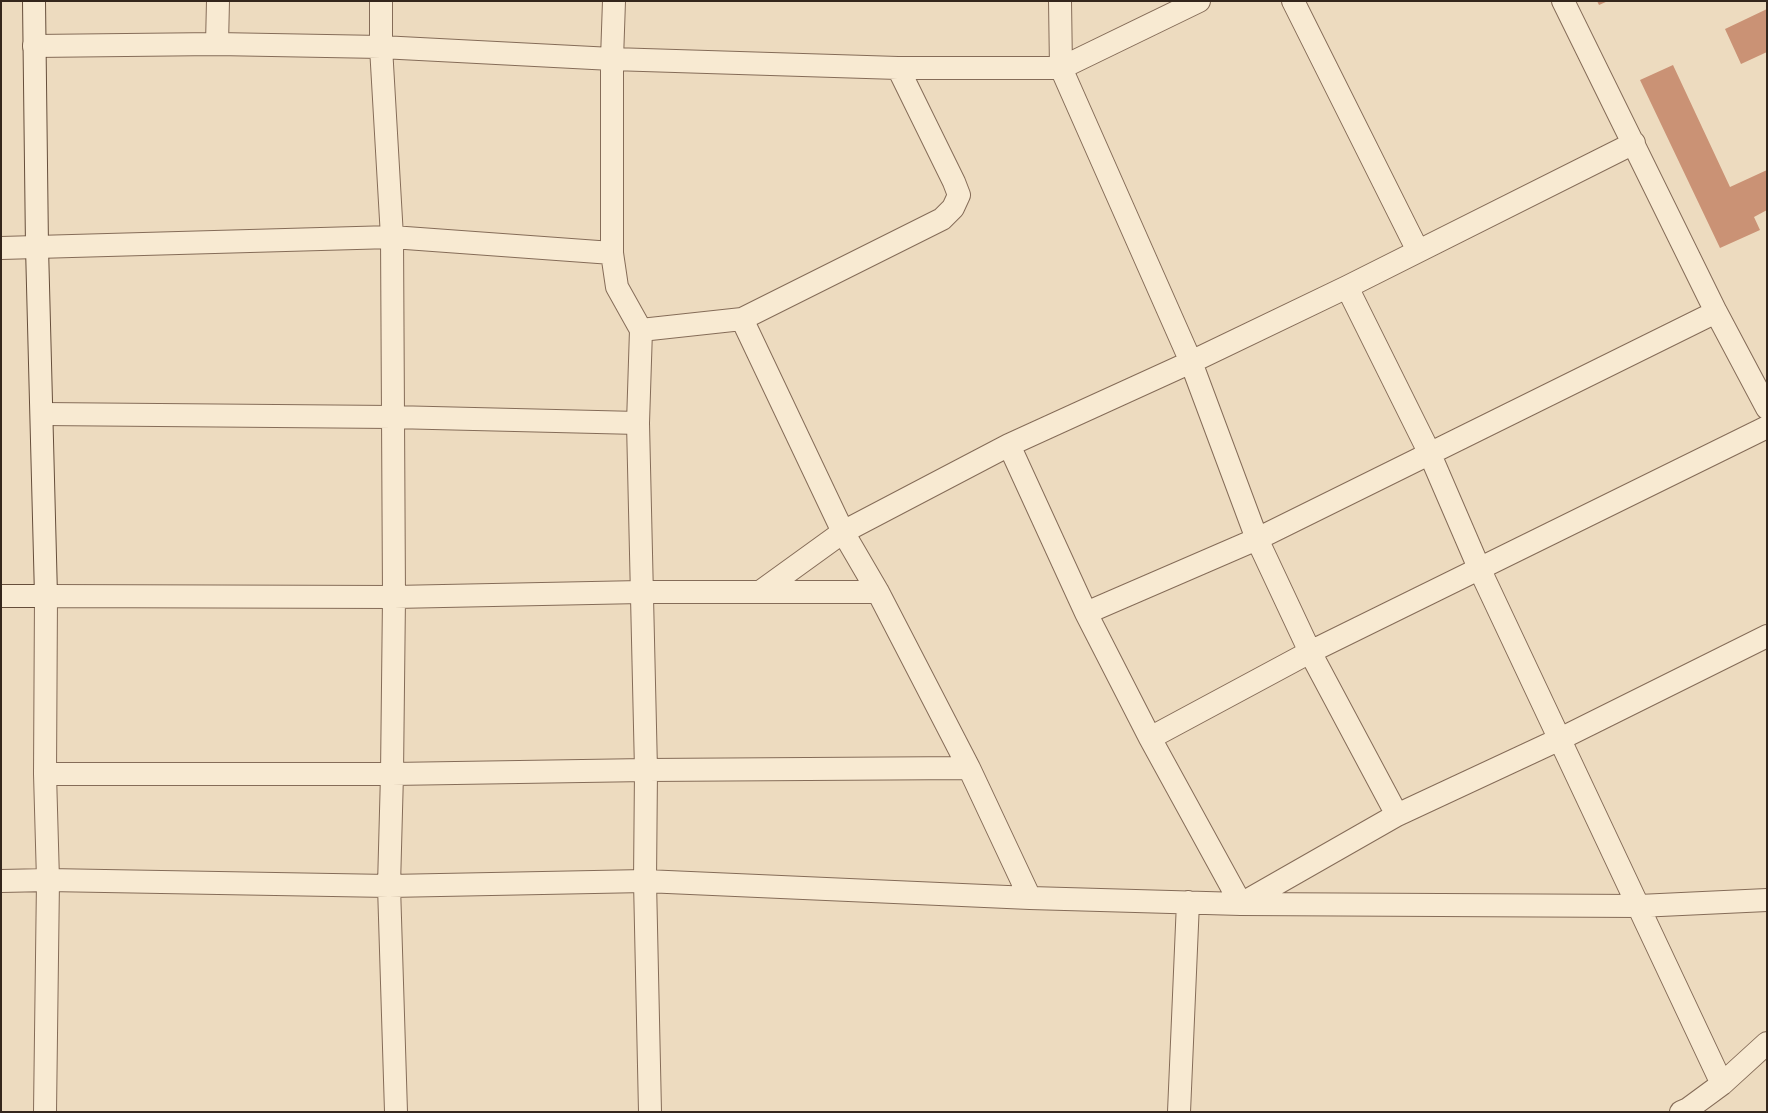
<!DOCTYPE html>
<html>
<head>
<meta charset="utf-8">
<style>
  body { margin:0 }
  #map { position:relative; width:1768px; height:1113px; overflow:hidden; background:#eddbbf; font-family:"Times New Roman",serif }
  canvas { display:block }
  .frame { position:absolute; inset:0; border:2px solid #34261c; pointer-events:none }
</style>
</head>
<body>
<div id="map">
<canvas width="1768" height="1113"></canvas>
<div class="frame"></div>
</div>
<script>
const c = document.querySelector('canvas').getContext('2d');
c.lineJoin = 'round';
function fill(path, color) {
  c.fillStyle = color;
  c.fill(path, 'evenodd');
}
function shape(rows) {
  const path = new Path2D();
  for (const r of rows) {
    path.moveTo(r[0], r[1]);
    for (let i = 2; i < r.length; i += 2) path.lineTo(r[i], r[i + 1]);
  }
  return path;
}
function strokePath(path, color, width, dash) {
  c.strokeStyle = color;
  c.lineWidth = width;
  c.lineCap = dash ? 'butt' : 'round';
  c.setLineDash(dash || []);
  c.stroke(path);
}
fill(shape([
  [1597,1,1608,1,1599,5],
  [1767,9,1767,52,1741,64,1725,29],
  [1673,65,1730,187,1767,170,1767,210,1754,217,1760,230,1720,248,1640,80]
]), '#ca9275');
const street = shape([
  [381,1,381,47,392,237,394,597,392,774,389,886,396,1112],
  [1060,1,1061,68,1199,1],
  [1293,1,1418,251],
  [1563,1,1716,312,1767,408],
  [217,44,218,1],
  [34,46,217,44,381,47,612,59,898,68,1061,68,1191,362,1257,539,1310,652,1397,815],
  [1,248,392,237,612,253,617,287,641,330,742,319,942,219,953,208,959,195,954,182,898,68],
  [612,253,612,59,614,1],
  [1347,287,1429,452,1479,568,1722,1084],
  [742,319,843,532,878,592,969,768,1030,898],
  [641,330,638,423,646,770,645,881,650,1112],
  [42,414,392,417,638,423],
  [1009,445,1086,613,1150,738,1241,904,1639,906,1767,900],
  [760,592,843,532,1009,445,1191,362,1347,287,1634,143],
  [1086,613,1257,539,1716,312],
  [1150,738,1310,652,1767,427],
  [45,774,392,774,646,770,969,768],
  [1,881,48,880,389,886,645,881,1030,898,1241,904,1397,815,1560,739,1767,636],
  [45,1112,48,880,45,774,46,596,394,597,641,592,878,592],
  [1179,1112,1188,902],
  [1681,1112,1688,1109,1722,1084,1767,1043]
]);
const secondary = shape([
  [1,596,46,596,37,247,34,1]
]);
strokePath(street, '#856c58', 24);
strokePath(secondary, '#664e3b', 24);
strokePath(street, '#f8ead2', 22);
strokePath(secondary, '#f8ead2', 22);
</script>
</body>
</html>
